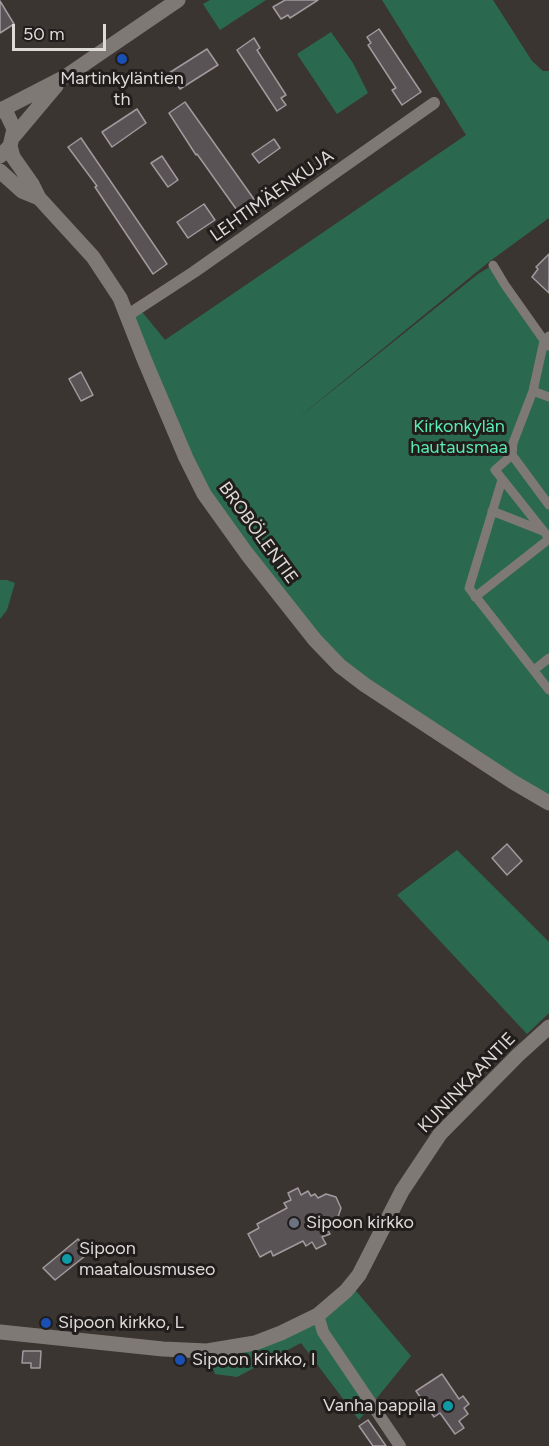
<!DOCTYPE html>
<html>
<head>
<meta charset="utf-8">
<style>
  body { margin:0 }
  #map { position:relative; width:549px; height:1446px; overflow:hidden; background:#3b3532; font-family:Figtree,sans-serif }
  canvas { display:block }
  .scale { position:absolute; left:12px; top:24px; width:94px; height:27px; box-sizing:border-box; border:3px solid #dedad8; border-top:0; padding-left:8px; font-size:18px; line-height:21px; white-space:nowrap; color:#dedad8; -webkit-text-stroke:4px #201d1c; paint-order:stroke }
</style>
</head>
<body>
<div id="map">
<canvas width="549" height="1446"></canvas>
<div class="scale">50 m</div>
</div>
<script>
const c = document.querySelector('canvas').getContext('2d');
c.lineJoin = 'round';
function fill(path, color) {
  c.fillStyle = color;
  c.fill(path, 'evenodd');
}
function shape(rows) {
  const path = new Path2D();
  for (const r of rows) {
    path.moveTo(r[0], r[1]);
    for (let i = 2; i < r.length; i += 2) path.lineTo(r[i], r[i + 1]);
  }
  return path;
}
function strokePath(path, color, width, dash) {
  c.strokeStyle = color;
  c.lineWidth = width;
  c.lineCap = dash ? 'butt' : 'round';
  c.setLineDash(dash || []);
  c.stroke(path);
}
function drawText(font, color, halo, rows, align = 'center') {
  c.font = font + ' Figtree,sans-serif';
  c.lineWidth = 6;
  c.setLineDash([]);
  c.textBaseline = 'middle';
  c.strokeStyle = halo;
  c.fillStyle = color;
  for (const [text, x, y, turn = 0] of rows) {
    c.save();
    c.translate(x, y);
    c.rotate((+turn || 0) * Math.PI / 180);
    c.textAlign = isNaN(turn) ? turn : align;
    if (halo) c.strokeText(text, 0, 0);
    c.fillText(text, 0, 0);
    c.restore();
  }
}
fill(shape([
  [210,0,266,0,220,30,203,4],
  [382,0,493,0,532,61,543,71,549,71,549,218,490,261,292,423,478,274,493,265,549,344,549,803,340,666,204,494,128,315,139,308,165,340,466,135],
  [331,32,353,63,368,93,337,114,297,54],
  [0,580,7,580,15,583,7,610,0,619],
  [457,850,549,942,549,1013,527,1034,397,895],
  [351,1285,411,1356,359,1420,301,1343,237,1377,215,1374,207,1351,281,1333]
]), '#2a694f');
const building = shape([
  [285,0,318,0,290,18,288,15,281,19,273,7,285,0],
  [0,1,14,24,0,33,0,1],
  [379,29,421,92,402,105,392,90,396,88,368,45,371,43,367,37,379,29],
  [254,38,260,48,257,50,286,95,281,98,286,105,277,111,237,50,254,38],
  [207,49,218,65,180,89,169,73,207,49],
  [185,102,256,202,239,213,197,154,196,155,169,113,185,102],
  [137,109,146,123,112,147,102,132,137,109],
  [81,138,167,264,153,274,95,187,97,186,68,147,81,138],
  [274,139,280,148,259,163,252,154,274,139],
  [162,156,178,180,168,187,151,163,162,156],
  [204,204,215,220,188,238,177,222,204,204],
  [549,254,549,293,532,277,538,269,536,267,549,254],
  [81,372,93,395,81,401,69,379,81,372],
  [507,844,522,861,507,875,492,858,507,844],
  [298,1188,301,1195,308,1191,311,1196,315,1194,318,1198,326,1194,336,1197,341,1208,338,1217,329,1222,332,1226,327,1228,330,1234,322,1237,326,1244,316,1249,312,1242,306,1246,303,1241,273,1256,271,1251,260,1257,248,1234,259,1228,257,1224,287,1208,284,1203,291,1200,288,1193,298,1188],
  [78,1239,90,1252,55,1280,43,1268,78,1239],
  [23,1351,41,1351,40,1368,31,1368,31,1363,22,1363,23,1351],
  [442,1374,459,1399,463,1396,469,1404,464,1408,468,1414,459,1421,464,1428,455,1434,440,1413,434,1417,416,1391,442,1374],
  [368,1420,386,1446,373,1446,359,1426,368,1420]
]);
fill(building, '#595356');
strokePath(building, '#a19a9e', 1.5);
strokePath(shape([
  [493,265,505,285,548,346],
  [549,336,544,341,533,391,513,443,512,455,495,470,549,538],
  [533,391,549,397],
  [512,455,549,505],
  [502,480,469,588,549,690],
  [492,511,543,531],
  [475,597,549,539],
  [534,670,549,658]
]), '#7f7975', 9);
strokePath(shape([
  [128,315,194,272,434,103],
  [318,1315,323,1332,400,1446]
]), '#7f7975', 12);
strokePath(shape([
  [0,109,7,114,14,129,10,146,0,156],
  [1,110,65,77,178,0],
  [14,136,56,86],
  [10,146,13,157,32,184,39,198,93,257,120,298,144,359,186,458,204,494,247,554,315,640,340,666,365,685,513,782,549,803],
  [0,171,22,191,39,198],
  [0,1332,163,1349,207,1351,255,1343,281,1333,318,1315,346,1291,359,1275,402,1191,440,1134,518,1055,549,1027]
]), '#7f7975', 15);
for (const [x, y, r, color] of [
  [122,59,6,"#1a4fb4"],
  [294,1223,6,"#6b7280"],
  [67,1259,6,"#0f9aa8"],
  [46,1323,6,"#1a4fb4"],
  [180,1360,6,"#1a4fb4"],
  [448,1406,6,"#0f9aa8"]
]) {
  const dot = new Path2D();
  dot.arc(x, y, r, 0, 2 * Math.PI);
  c.fillStyle = color;
  c.fill(dot);
  strokePath(dot, '#201d1c', 2);
}
drawText('18px', '#dedad8', '#201d1c', [
  ["Martinkyläntien",122,79,"center"],
  ["th",122,100,"center"],
  ["Sipoon kirkko",306,1223],
  ["Sipoon",79,1249],
  ["maatalousmuseo",79,1270],
  ["Sipoon kirkko, L",58,1323],
  ["Sipoon Kirkko, I",192,1360],
  ["Vanha pappila",436,1406,"right"]
], 'left');
drawText('18px', '#dedad8', '#201d1c', [
  ["LEHTIMÄENKUJA",272,196,-35],
  ["BROBÖLENTIE",258,533,54],
  ["KUNINKAANTIE",467,1083,-46]
]);
drawText('18px', '#58ecb2', '#201d1c', [
  ["Kirkonkylän",459,427],
  ["hautausmaa",459,448]
]);
</script>
</body>
</html>
